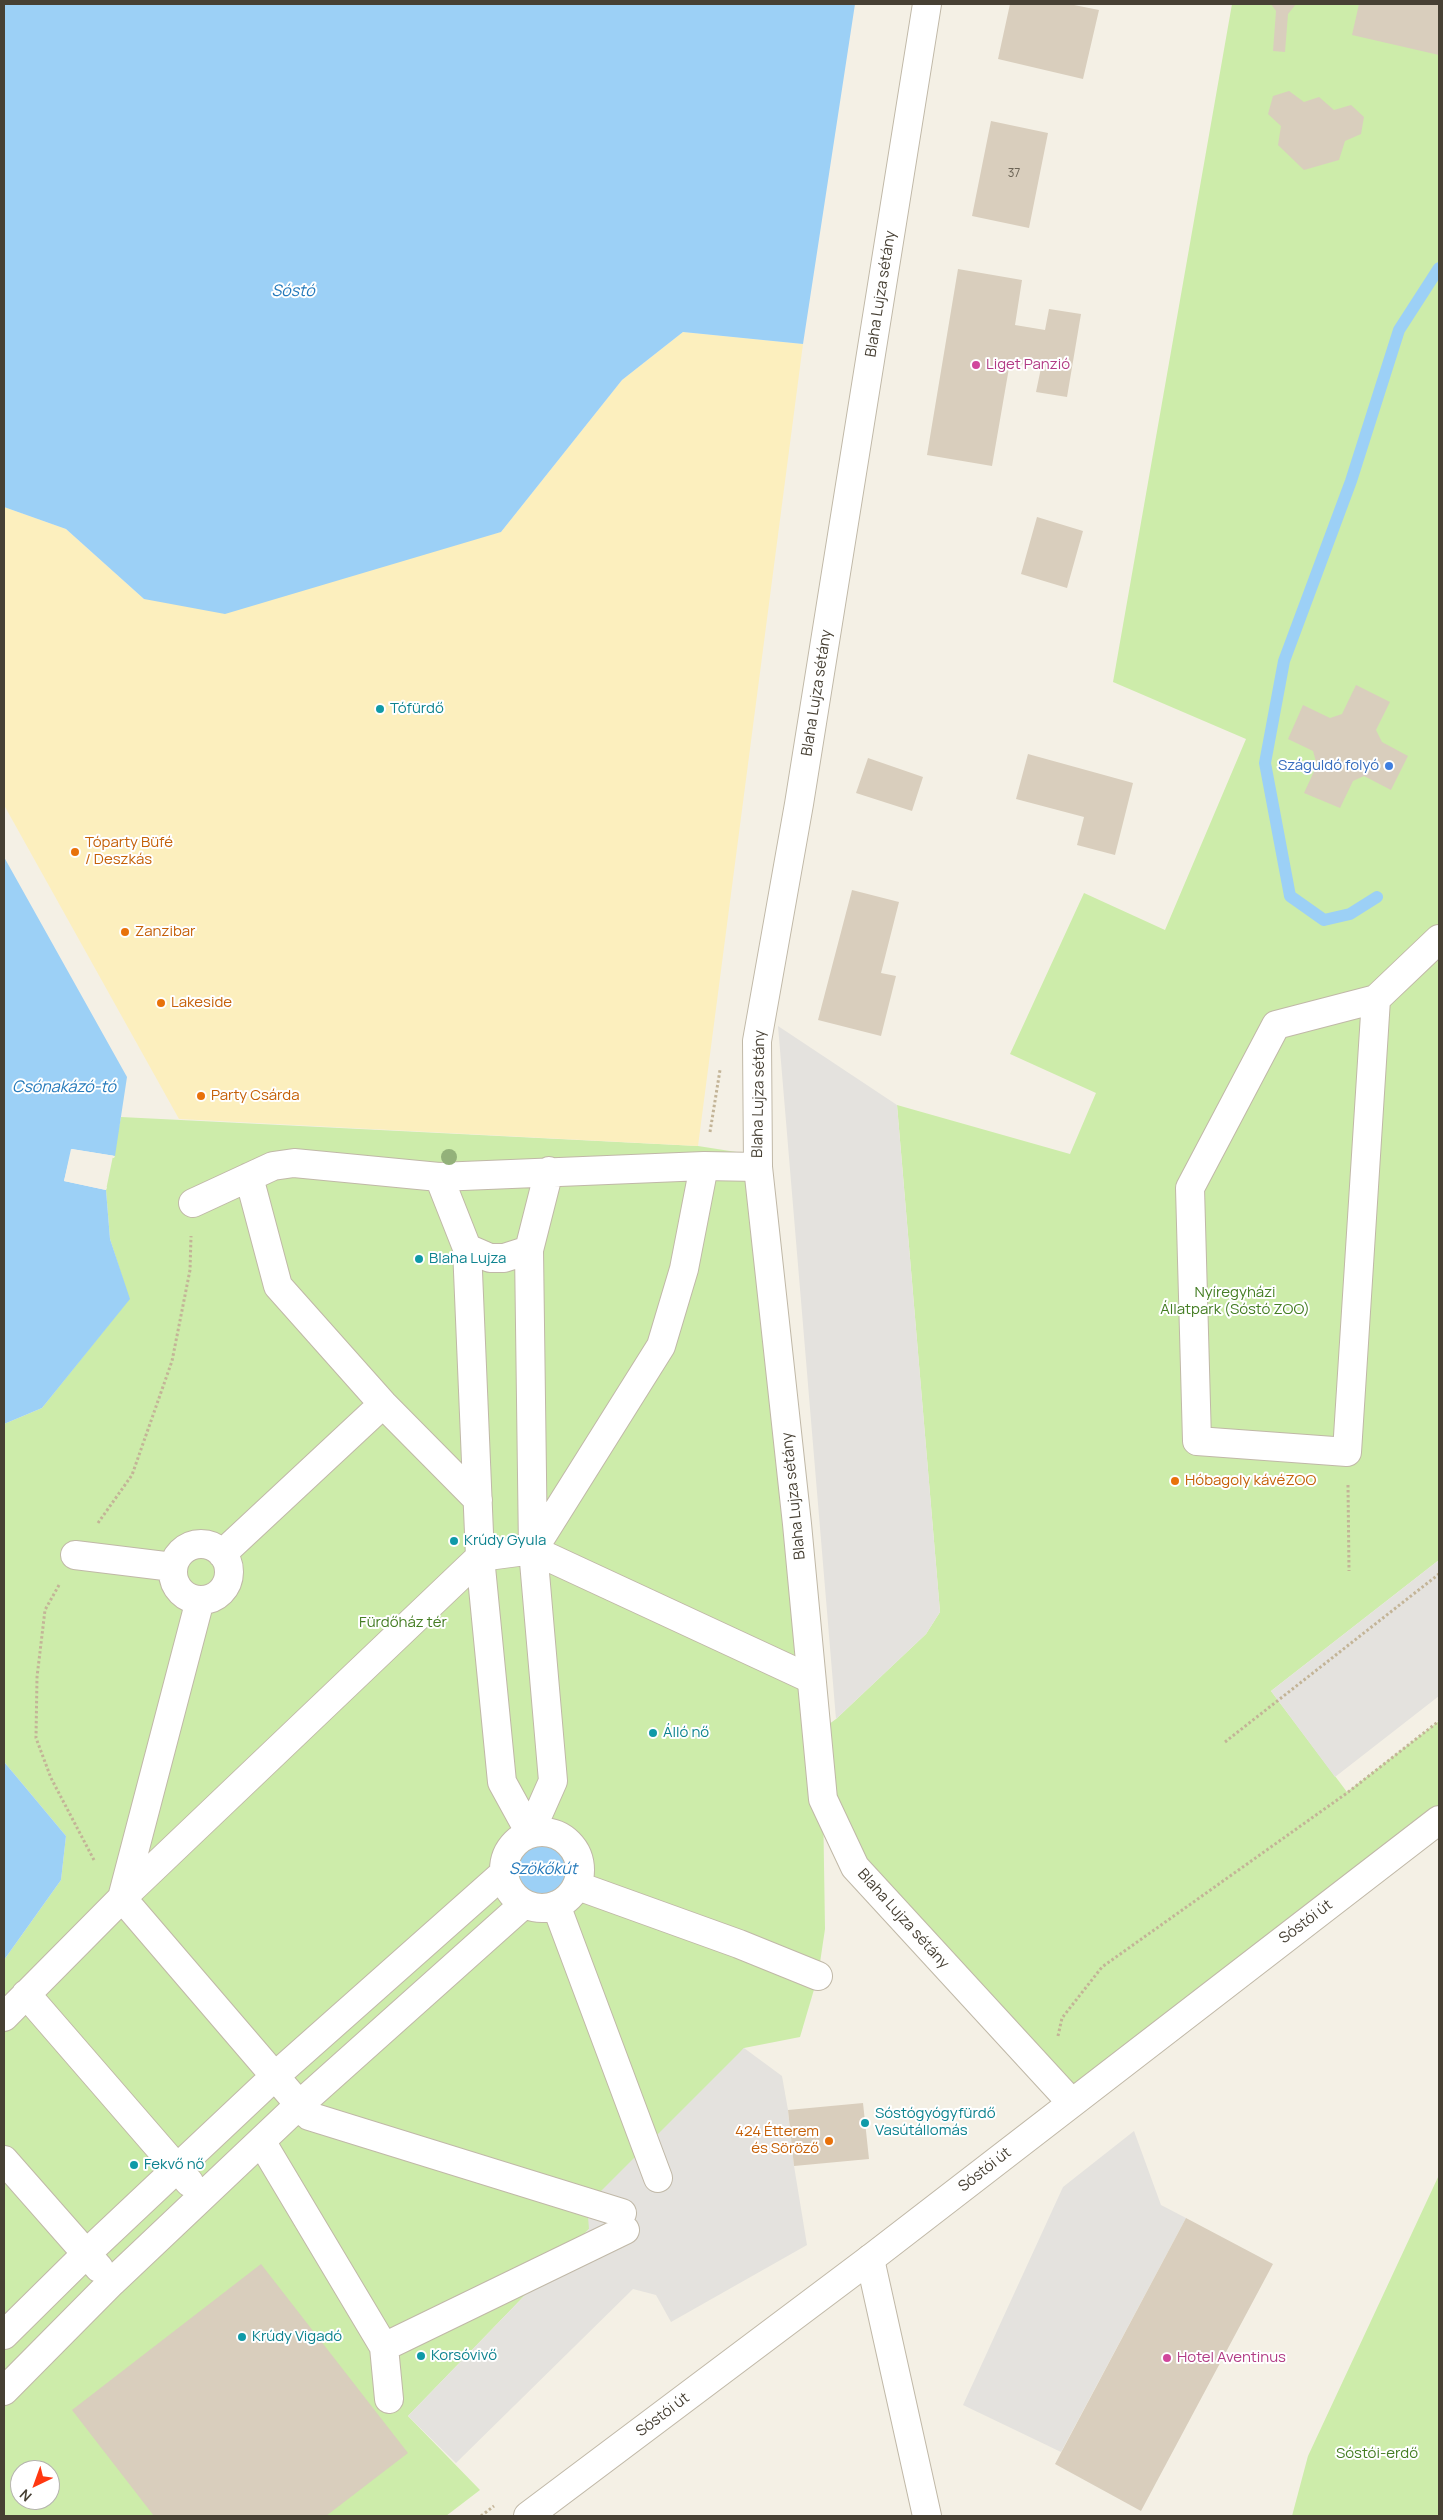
<!DOCTYPE html>
<html>
<head>
<meta charset="utf-8">
<style>
  body { margin:0 }
  #map { position:relative; width:1443px; height:2520px; overflow:hidden; background:#f4f0e5; font-family:Manrope,sans-serif }
  canvas { display:block }
  .frame { position:absolute; inset:0; border:5px solid #474034; pointer-events:none }
  .north { position:absolute; left:10px; top:2460px; width:50px; height:50px; box-sizing:border-box; background:#fff; border:1px solid #b5b3ae; border-radius:50%; rotate:222deg; font-size:14px; font-weight:700; line-height:20px; text-align:center; color:#474034 }
  .north::after { content:''; display:block; margin:auto; width:18px; height:22px; background:#ff3811; clip-path:polygon(50% 0,100% 100%,50% 72%,0 100%) }
</style>
</head>
<body>
<div id="map">
<canvas width="1443" height="2520"></canvas>
<div class="frame"></div>
<div class="north">N</div>
</div>
<script>
const c = document.querySelector('canvas').getContext('2d');
c.lineJoin = 'round';
function fill(path, color) {
  c.fillStyle = color;
  c.fill(path, 'evenodd');
}
function shape(rows) {
  const path = new Path2D();
  for (const r of rows) {
    if (r.length === 3) {
      path.moveTo(r[0] + r[2], r[1]);
      path.arc(r[0], r[1], r[2], 0, 2 * Math.PI);
      continue;
    }
    path.moveTo(r[0], r[1]);
    for (let i = 2; i < r.length; i += 2) path.lineTo(r[i], r[i + 1]);
  }
  return path;
}
function strokePath(path, color, width, dash) {
  c.strokeStyle = color;
  c.lineWidth = width;
  c.lineCap = dash ? 'butt' : 'round';
  c.setLineDash(dash || []);
  c.stroke(path);
}
function drawText(font, color, halo, rows, align = 'center') {
  c.font = font + ' Manrope,sans-serif';
  c.lineWidth = 4;
  c.setLineDash([]);
  c.textBaseline = 'middle';
  c.strokeStyle = halo;
  c.fillStyle = color;
  for (const [text, x, y, turn = 0] of rows) {
    c.save();
    c.translate(x, y);
    c.rotate((+turn || 0) * Math.PI / 180);
    c.textAlign = isNaN(turn) ? turn : align;
    if (halo) c.strokeText(text, 0, 0);
    c.fillText(text, 0, 0);
    c.restore();
  }
}
fill(shape([
  [1232,4,1439,4,1439,1560,1271,1691,1347,1792,1439,1721,1439,1820,1071,2102,855,1867,823,1800,825,1929,818,1976,800,2037,744,2048,589,2229,408,2416,480,2490,446,2516,4,2516,4,1960,61,1880,66,1836,5,1763,4,1424,42,1408,129,1299,110,1239,106,1190,121,1117,698,1146,749,1154,817,1733,836,1719,926,1634,940,1612,897,1105,1070,1154,1096,1093,1010,1054,1084,893,1165,930,1246,739,1113,682],
  [20,2470,50,2470,50,2500,20,2500],
  [1439,2175,1439,2516,1292,2516,1308,2456]
]), '#cdecaa');
fill(shape([
  [683,332,803,344,698,1146,179,1119,4,805,4,507,66,529,144,599,501,532,622,380]
]), '#fcefbe');
fill(shape([
  [778,1026,897,1105,940,1612,926,1634,836,1719],
  [1439,1560,1439,1696,1335,1777,1271,1691],
  [744,2048,782,2076,788,2110,794,2166,807,2245,671,2322,656,2295,633,2289,456,2463,408,2416,589,2229,587,2205],
  [1134,2131,1161,2205,1186,2218,1061,2452,963,2405,1063,2187]
]), '#e4e2de');
fill(shape([
  [4,4,855,4,803,344,683,332,622,380,501,532,225,614,144,599,66,529,4,507],
  [4,857,127,1077,115,1156,72,1149,64,1181,106,1190,110,1239,130,1299,42,1408,4,1424],
  [4,1725,5,1763,66,1836,61,1880,4,1960],
  [542,1870,28]
]), '#9cd0f6');
fill(shape([
  [71,1149,115,1156,114,1158,73,1152,67,1179,107,1187,106,1190,64,1181]
]), '#f4f0e5');
strokePath(shape([
  [1377,897,1350,914,1324,920,1290,896,1265,763,1284,661,1351,481,1399,330,1439,268]
]), '#9cd0f6', 12);
fill(shape([
  [1010,4,1069,4,1099,10,1083,79,998,59],
  [1271,4,1296,4,1288,14,1285,52,1273,51,1276,11],
  [1359,4,1439,4,1439,55,1352,35],
  [1289,91,1304,102,1319,97,1334,110,1351,105,1364,117,1361,134,1345,141,1339,160,1304,170,1278,145,1281,126,1268,114,1273,96],
  [991,121,1048,133,1029,228,972,216],
  [958,269,1022,280,1015,325,1045,330,1049,309,1081,314,1067,397,1036,392,1041,368,1010,362,992,466,927,455],
  [1037,517,1083,531,1067,588,1021,574],
  [1356,685,1390,702,1376,730,1382,742,1408,756,1391,790,1364,776,1353,781,1340,808,1304,793,1317,765,1313,751,1288,739,1303,705,1330,718,1342,714],
  [1028,754,1133,783,1115,855,1077,845,1084,817,1016,799],
  [868,758,923,777,912,811,856,793],
  [852,890,899,902,881,973,896,976,881,1036,818,1020],
  [863,2103,869,2159,794,2166,788,2110],
  [1186,2218,1273,2264,1141,2511,1055,2464],
  [261,2264,408,2453,326,2516,154,2516,72,2410]
]), '#d9cebd');
const pedestrian = shape([
  [1376,999,1347,1452,1197,1441,1190,1188,1276,1025,1376,999,1439,939],
  [249,1177,278,1286,383,1404,478,1500],
  [439,1177,467,1248,480,1557,502,1782,530,1833],
  [193,1203,273,1166,294,1163,439,1177,704,1166,758,1167],
  [467,1248,490,1258,504,1258,529,1250],
  [201,1572,28],
  [533,1550,811,1679],
  [222,1554,383,1404],
  [75,1555,173,1567],
  [200,1600,122,1898,309,2116,622,2213],
  [542,1870,38],
  [530,1833,553,1781,533,1550,529,1250,549,1171],
  [578,1886,739,1944,818,1976],
  [556,1905,658,2178],
  [26,1994,189,2182],
  [4,2017,122,1898,480,1557,533,1550,661,1346,684,1269,704,1166],
  [261,2141,384,2347],
  [4,2160,99,2268],
  [870,2259,927,2516],
  [4,2335,87,2253,274,2077,504,1873],
  [4,2391,112,2282,298,2106,524,1904],
  [389,2399,384,2347,625,2230]
]);
const minor = shape([
  [927,4,799,804,757,1041,758,1167,797,1524,823,1799,855,1867,1071,2102]
]);
const tertiary = shape([
  [528,2516,870,2259,1439,1820]
]);
strokePath(pedestrian, '#c0b8a7', 30);
strokePath(minor, '#c0b8a7', 30);
strokePath(tertiary, '#c0b8a7', 30);
strokePath(shape([
  [710,1132,720,1070],
  [1348,1485,1349,1571],
  [98,1523,132,1475,172,1361,190,1270,191,1236],
  [59,1585,45,1610,37,1677,36,1738,51,1778,95,1862],
  [1225,1742,1439,1574],
  [1058,2036,1062,2018,1102,1967,1347,1793,1439,1721],
  [481,2516,494,2506]
]), '#c3b497', 3, [2.5, 2.5]);
strokePath(pedestrian, '#fff', 28);
strokePath(minor, '#fff', 28);
strokePath(tertiary, '#fff', 28);
c.fillStyle = '#93b17a';
for (const [x, y] of [
  [449,1157]
]) {
  c.beginPath();
  c.arc(x, y, 8, 0, 2 * Math.PI);
  c.fill();
}
for (const [x, y, r, color] of [
  [976,365,5,"#d1479c"],
  [380,709,5,"#0f9aa8"],
  [1389,766,5,"#3f7fe0"],
  [75,852,5,"#e8710a"],
  [125,932,5,"#e8710a"],
  [161,1003,5,"#e8710a"],
  [201,1096,5,"#e8710a"],
  [419,1259,5,"#0f9aa8"],
  [1175,1481,5,"#e8710a"],
  [454,1541,5,"#0f9aa8"],
  [653,1733,5,"#0f9aa8"],
  [865,2123,5,"#0f9aa8"],
  [829,2141,5,"#e8710a"],
  [134,2165,5,"#0f9aa8"],
  [242,2337,5,"#0f9aa8"],
  [421,2356,5,"#0f9aa8"],
  [1167,2358,5,"#d1479c"]
]) {
  const dot = new Path2D();
  dot.arc(x, y, r, 0, 2 * Math.PI);
  c.fillStyle = color;
  c.fill(dot);
  strokePath(dot, '#fff', 2);
}
drawText('12px', '#6c6456', null, [
  ["37",1014,174]
]);
drawText('15px', '#474034', '#fff', [
  ["Blaha Lujza sétány",881,294,-81],
  ["Blaha Lujza sétány",817,693,-81],
  ["Blaha Lujza sétány",759,1094,-89],
  ["Blaha Lujza sétány",794,1496,-96],
  ["Blaha Lujza sétány",903,1919,48],
  ["Sóstói út",1306,1922,-37],
  ["Sóstói út",985,2170,-38],
  ["Sóstói út",663,2415,-37]
]);
drawText('15px', '#b23c85', '#fff', [
  ["Liget Panzió",986,365],
  ["Hotel Aventinus",1177,2358]
], 'left');
drawText('15px', '#0d838f', '#fff', [
  ["Tófürdő",390,709],
  ["Blaha Lujza",429,1259],
  ["Krúdy Gyula",464,1541],
  ["Álló nő",663,1733],
  ["Sóstógyógyfürdő",875,2114],
  ["Vasútállomás",875,2131],
  ["Fekvő nő",144,2165],
  ["Krúdy Vigadó",252,2337],
  ["Korsóvivő",431,2356]
], 'left');
drawText('15px', '#366cbe', '#fff', [
  ["Száguldó folyó",1379,766]
], 'right');
drawText('15px', '#c56008', '#fff', [
  ["Tóparty Büfé",85,843],
  ["/ Deszkás",85,860],
  ["Zanzibar",135,932],
  ["Lakeside",171,1003],
  ["Party Csárda",211,1096],
  ["Hóbagoly kávéZOO",1185,1481],
  ["424 Étterem",819,2132,"right"],
  ["és Söröző",819,2149,"right"]
], 'left');
drawText('15px', '#447d23', '#fff', [
  ["Nyíregyházi",1235,1293],
  ["Állatpark (Sóstó ZOO)",1235,1310],
  ["Fürdőház tér",403,1623],
  ["Sóstói-erdő",1377,2454]
]);
drawText('italic 16px', '#257abb', '#fff', [
  ["Sóstó",293,292],
  ["Csónakázó-tó",64,1088],
  ["Szökőkút",543,1870]
]);
</script>
</body>
</html>
